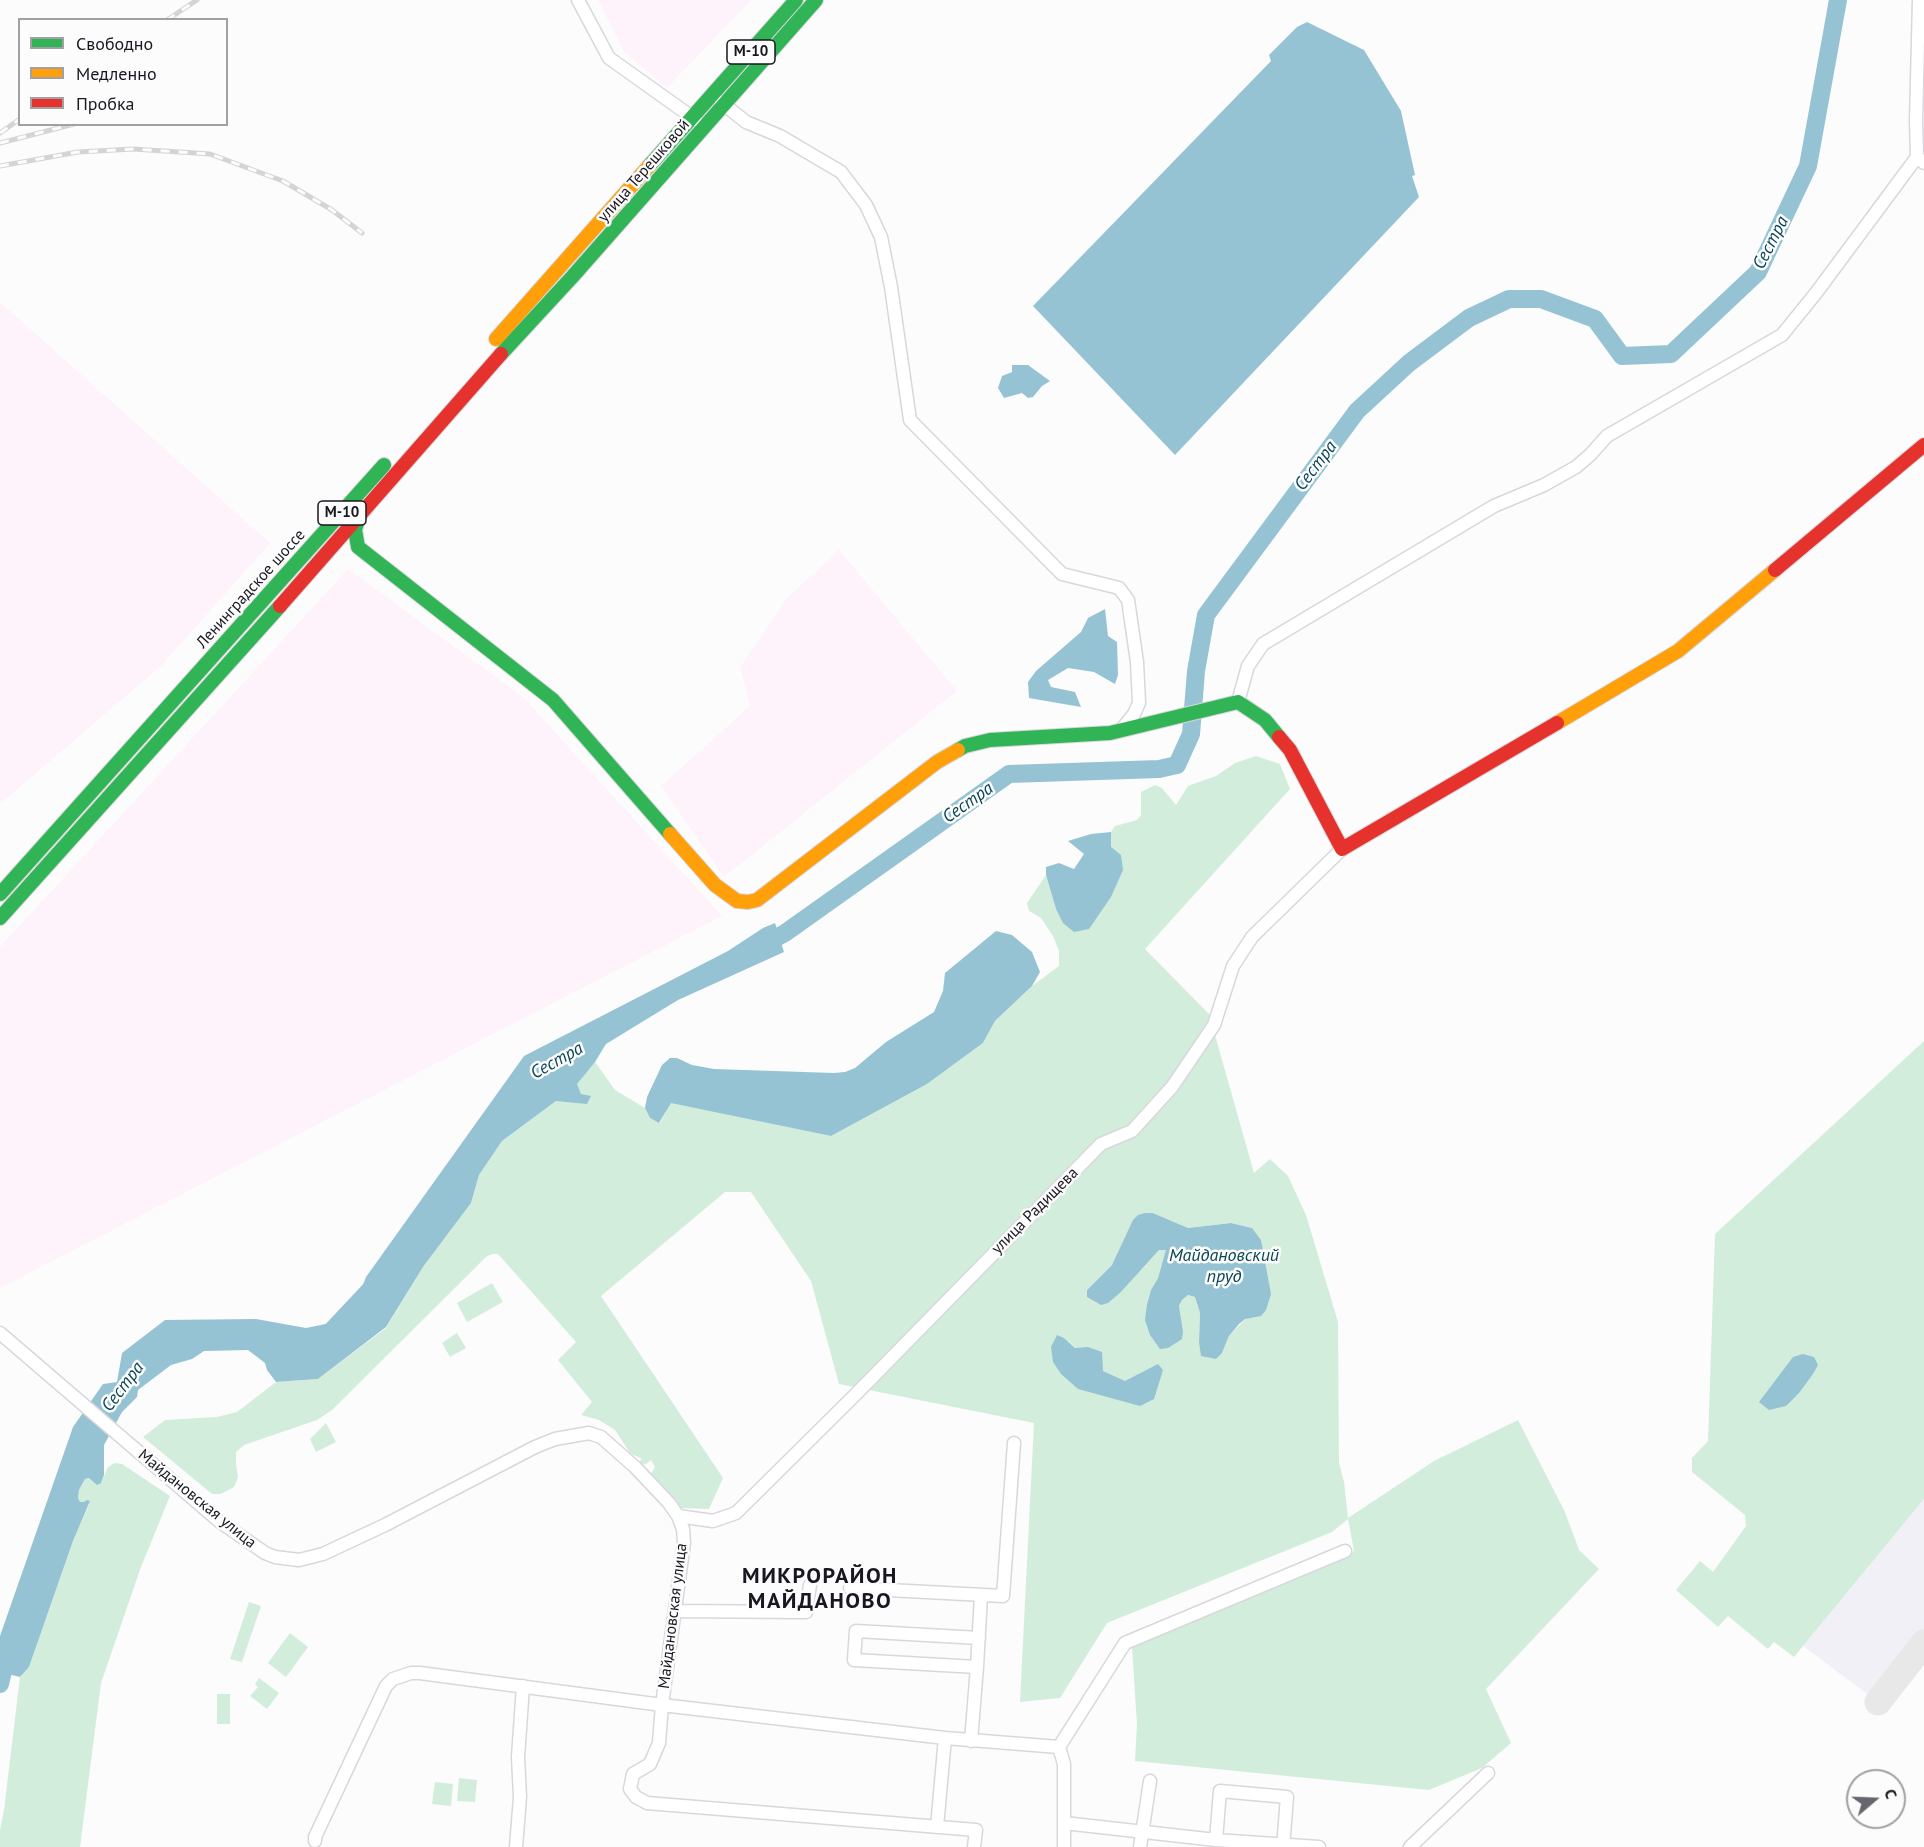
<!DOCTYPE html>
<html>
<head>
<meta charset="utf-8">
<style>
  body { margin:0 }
  #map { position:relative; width:1924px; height:1847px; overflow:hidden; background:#fcfcfc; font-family:"PT Sans",sans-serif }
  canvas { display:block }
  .legend { position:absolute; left:18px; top:18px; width:210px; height:108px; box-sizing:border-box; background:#fcfcfc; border:2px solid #a1a0a4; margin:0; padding:8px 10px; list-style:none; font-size:18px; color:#18161f }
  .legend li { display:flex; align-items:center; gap:12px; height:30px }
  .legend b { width:30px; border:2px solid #a1a0a4 }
  .north { position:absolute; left:1846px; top:1769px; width:60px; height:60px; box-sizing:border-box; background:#fcfcfc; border:2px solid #a1a0a4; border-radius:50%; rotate:71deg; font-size:16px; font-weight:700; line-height:24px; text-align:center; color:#18161f }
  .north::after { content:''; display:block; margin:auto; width:21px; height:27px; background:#68666c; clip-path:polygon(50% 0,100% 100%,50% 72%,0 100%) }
</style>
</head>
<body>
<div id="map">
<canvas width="1924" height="1847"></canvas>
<ul class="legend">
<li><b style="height:8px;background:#30b455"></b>Свободно</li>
<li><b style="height:8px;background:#ff9f0a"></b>Медленно</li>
<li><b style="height:8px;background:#e5322d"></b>Пробка</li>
</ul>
<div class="north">С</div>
</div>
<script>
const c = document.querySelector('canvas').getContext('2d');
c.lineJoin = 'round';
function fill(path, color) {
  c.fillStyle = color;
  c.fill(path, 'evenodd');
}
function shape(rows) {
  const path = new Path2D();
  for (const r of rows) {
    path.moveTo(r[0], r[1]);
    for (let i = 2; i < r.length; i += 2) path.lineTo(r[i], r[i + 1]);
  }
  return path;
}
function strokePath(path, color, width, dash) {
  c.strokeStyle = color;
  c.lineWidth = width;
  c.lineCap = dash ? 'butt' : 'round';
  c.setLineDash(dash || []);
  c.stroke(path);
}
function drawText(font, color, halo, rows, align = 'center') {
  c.font = font + ' "PT Sans",sans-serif';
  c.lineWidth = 5;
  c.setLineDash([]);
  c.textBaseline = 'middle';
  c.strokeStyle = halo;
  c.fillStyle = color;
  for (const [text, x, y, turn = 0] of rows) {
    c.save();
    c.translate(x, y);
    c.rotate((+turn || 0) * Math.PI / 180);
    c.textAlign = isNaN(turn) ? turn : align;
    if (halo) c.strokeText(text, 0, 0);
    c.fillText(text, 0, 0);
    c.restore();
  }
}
fill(shape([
  [598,0,751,0,667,88,624,52],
  [0,302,270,543,162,665,0,804],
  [839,550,957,691,724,877,661,786,750,706,740,667,787,598],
  [348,569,523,697,722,916,0,1288,0,947]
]), '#fef3fb');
fill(shape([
  [1924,1499,1924,1643,1878,1702,1803,1646]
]), '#f1f0f7');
fill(shape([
  [1256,756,1280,764,1290,789,1145,949,1209,1014,1254,1173,1270,1159,1288,1176,1306,1215,1338,1322,1339,1463,1344,1482,1348,1518,1434,1461,1518,1420,1565,1512,1579,1550,1599,1569,1486,1689,1511,1743,1482,1768,1429,1790,1135,1761,1137,1725,1132,1647,1354,1551,1348,1519,1332,1532,1107,1623,1060,1698,1020,1702,1034,1423,839,1384,811,1281,751,1192,725,1192,601,1296,723,1478,709,1509,677,1508,651,1474,655,1467,651,1460,645,1465,639,1462,642,1459,630,1453,615,1430,599,1420,581,1415,592,1402,558,1360,576,1342,498,1254,492,1254,486,1257,332,1410,317,1420,244,1445,236,1452,236,1464,238,1478,234,1487,221,1494,212,1494,143,1437,165,1420,217,1417,237,1412,276,1382,318,1379,386,1328,423,1267,471,1203,479,1175,502,1141,556,1101,581,1094,576,1084,595,1062,615,1090,645,1108,650,1118,660,1123,671,1102,831,1136,927,1084,983,1043,995,1021,1032,986,1059,966,1059,951,1053,936,1041,918,1029,911,1027,903,1046,875,1056,909,1111,847,1111,832,1115,826,1137,820,1141,815,1141,792,1155,785,1162,788,1176,805,1188,786,1216,776,1235,763],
  [1153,1213,1188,1228,1231,1223,1252,1228,1245,1319,1229,1336,1222,1353,1199,1342,1200,1313,1195,1297,1188,1295,1182,1300,1179,1307,1183,1331,1147,1304,1151,1290,1158,1278,1167,1250,1159,1250,1121,1292,1087,1290,1112,1265],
  [1064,1338,1103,1371,1125,1381,1051,1348],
  [1924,1041,1924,1499,1794,1657,1774,1642,1768,1649,1728,1616,1718,1627,1676,1590,1700,1561,1713,1572,1746,1526,1745,1515,1692,1472,1692,1458,1708,1441,1715,1234],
  [492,1283,503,1302,467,1322,457,1303],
  [457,1333,466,1348,450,1357,442,1343],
  [326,1423,336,1442,316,1452,310,1439],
  [115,1463,122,1464,170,1496,141,1567,101,1683,80,1847,0,1847,0,1830,4,1810,20,1677,29,1667,73,1541,90,1502,80,1502,78,1498,79,1490,85,1479,89,1478,101,1483,108,1467],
  [249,1602,261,1606,242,1662,230,1659],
  [290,1633,308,1647,286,1677,268,1663],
  [259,1678,279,1693,267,1709,250,1696,258,1687,255,1684],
  [217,1694,230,1694,230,1724,217,1724],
  [459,1778,477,1780,475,1802,457,1801],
  [435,1782,453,1784,451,1806,432,1804]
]), '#d3eddc');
fill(shape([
  [1307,22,1364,50,1401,111,1415,175,1412,176,1419,197,1175,455,1033,306,1271,61,1269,55,1297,27],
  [1012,365,1028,365,1050,381,1042,386,1033,397,1028,398,1022,393,1004,398,998,388,1002,376,1012,372],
  [1105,609,1108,636,1117,642,1118,675,1115,684,1094,672,1068,668,1048,680,1051,687,1075,692,1081,707,1029,698,1028,682,1036,671,1081,632,1088,618],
  [1111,832,1111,847,1121,855,1123,870,1111,897,1089,929,1074,932,1063,923,1056,909,1046,875,1046,867,1059,863,1074,869,1084,854,1068,841,1091,834],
  [775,923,784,952,678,1000,606,1044,595,1062,577,1084,581,1094,591,1096,587,1104,556,1101,502,1141,479,1175,471,1203,423,1267,386,1327,318,1379,276,1382,267,1370,265,1363,248,1350,204,1351,192,1359,171,1365,138,1390,137,1397,122,1412,104,1445,104,1475,101,1483,97,1485,89,1478,85,1479,79,1490,78,1498,80,1502,84,1502,87,1500,90,1501,73,1541,29,1667,20,1677,0,1672,0,1636,73,1427,103,1384,117,1382,122,1353,165,1320,256,1319,306,1328,350,1319,366,1277,524,1056,728,951,763,928],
  [996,931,1012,935,1032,952,1040,972,1032,986,995,1021,983,1043,927,1084,831,1136,671,1103,659,1123,650,1118,645,1108,647,1097,662,1065,670,1058,677,1058,692,1065,714,1069,834,1073,845,1072,855,1068,886,1042,934,1012,943,991,945,973],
  [1145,1213,1153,1213,1188,1228,1231,1223,1252,1228,1261,1240,1271,1294,1266,1310,1261,1316,1245,1319,1239,1324,1229,1336,1222,1353,1216,1359,1201,1356,1199,1342,1200,1313,1195,1297,1188,1295,1182,1300,1179,1306,1183,1331,1182,1339,1168,1348,1160,1349,1150,1335,1145,1320,1147,1304,1151,1290,1158,1278,1166,1250,1159,1250,1121,1292,1108,1303,1101,1305,1087,1297,1087,1290,1112,1265,1133,1220,1138,1215],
  [1057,1335,1064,1338,1075,1348,1088,1347,1102,1352,1103,1371,1125,1381,1158,1364,1163,1370,1154,1399,1140,1406,1078,1389,1061,1374,1053,1362,1051,1347],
  [1803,1354,1814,1357,1818,1365,1813,1374,1799,1393,1786,1406,1769,1410,1759,1402,1793,1357]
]), '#95c3d3');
strokePath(shape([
  [758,948,785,933,1009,774,1159,769,1177,765,1191,734,1196,671,1206,615,1357,411,1409,363,1469,318,1509,299,1541,299,1595,319,1622,356,1671,354,1758,272,1808,166,1838,0],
  [324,1339,371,1289],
  [0,1684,8,1651]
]), '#95c3d3', 18);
strokePath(shape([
  [1878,1702,1924,1643]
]), '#e8e8e8', 27);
const street = shape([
  [578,0,609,58,696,120],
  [1919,0,1916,121,1917,157,1924,163],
  [721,102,746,122,780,136,841,172,866,205,881,237,891,287,910,420,1062,574,1119,588,1128,600,1137,662,1139,703,1134,714,1122,729],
  [1238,702,1248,666,1263,644,1494,506,1544,485,1576,467,1590,455,1607,436,1782,335,1816,293,1917,157],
  [0,1333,219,1521,265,1553,275,1557,299,1560,323,1554,385,1525,535,1447,555,1439,589,1433,601,1437,635,1467,669,1503,678,1516,683,1529,684,1543,662,1705,659,1743,650,1764,633,1774,630,1789,636,1797,647,1803,976,1830,974,1847],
  [678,1516,713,1521,736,1513,857,1393,1101,1144,1132,1131,1172,1087,1214,1025,1233,966,1252,937,1342,849],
  [850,1588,1003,1596,1014,1443],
  [675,1611,806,1612,810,1585],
  [979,1638,856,1631,854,1660,977,1667,981,1595],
  [971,1741,977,1667],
  [1059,1747,1125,1643,1345,1551],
  [1059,1747,1064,1764,1064,1823,1216,1840,1319,1847],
  [1064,1823,1064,1847],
  [937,1827,945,1738],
  [1216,1840,1220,1791,1287,1797,1283,1847],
  [315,1841,315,1837,386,1686,393,1679,411,1673,420,1673,662,1705,945,1738,1059,1747],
  [516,1847,520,1797,518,1757,523,1686],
  [1140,1847,1150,1781],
  [1410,1847,1488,1773]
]);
const fast = shape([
  [649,166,796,0],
  [501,354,573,276,816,0],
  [359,516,355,530,358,547,553,700,670,834],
  [958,750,965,746,990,740,1110,733,1238,702,1265,720,1279,737],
  [0,894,384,465],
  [0,918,280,606]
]);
const slow = shape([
  [496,339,649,166],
  [1557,723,1678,651,1775,570],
  [670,834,715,885,737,901,748,902,757,900,937,762,958,750]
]);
const jam = shape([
  [1775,570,1924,445],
  [280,606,501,354],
  [1279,737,1290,750,1342,849,1557,723]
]);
strokePath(street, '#d8d7dc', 15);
strokePath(fast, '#d8d7dc', 16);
strokePath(slow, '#d8d7dc', 16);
strokePath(jam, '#d8d7dc', 16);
strokePath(street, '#fff', 12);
strokePath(fast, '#30b455', 14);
strokePath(slow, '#ff9f0a', 14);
strokePath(jam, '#e5322d', 14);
const rail = shape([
  [167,20,197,0],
  [0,133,20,119],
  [0,143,74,124],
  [0,166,78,152,133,149,210,154,283,181,332,210,362,233]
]);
strokePath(rail, '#d4d4d4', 5);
strokePath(rail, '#fcfcfc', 3, [9]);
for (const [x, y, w] of [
  [751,52,48],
  [342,513,48]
]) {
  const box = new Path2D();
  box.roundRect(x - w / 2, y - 12, w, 24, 4.5);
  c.fillStyle = '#fcfcfc';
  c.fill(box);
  strokePath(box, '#18161f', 1.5);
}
drawText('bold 15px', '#18161f', null, [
  ["М-10",751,52],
  ["М-10",342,513]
]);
drawText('16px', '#18161f', '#fcfcfc', [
  ["улица Терешковой",644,171,-49],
  ["Ленинградское шоссе",251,589,-48],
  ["улица Радищева",1035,1211,-45],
  ["Майдановская улица",197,1499,39],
  ["Майдановская улица",673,1616,-83]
]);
drawText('italic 18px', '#084454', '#fcfcfc', [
  ["Сестра",1771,243,-63],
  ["Сестра",1316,466,-53],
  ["Сестра",968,803,-35],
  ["Сестра",557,1061,-29],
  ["Майдановский",1224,1256],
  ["пруд",1224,1277],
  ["Сестра",123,1387,-53]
]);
c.letterSpacing = '1.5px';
drawText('bold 22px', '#18161f', '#fcfcfc', [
  ["МИКРОРАЙОН",820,1577],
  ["МАЙДАНОВО",820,1602]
]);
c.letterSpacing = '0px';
</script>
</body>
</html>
